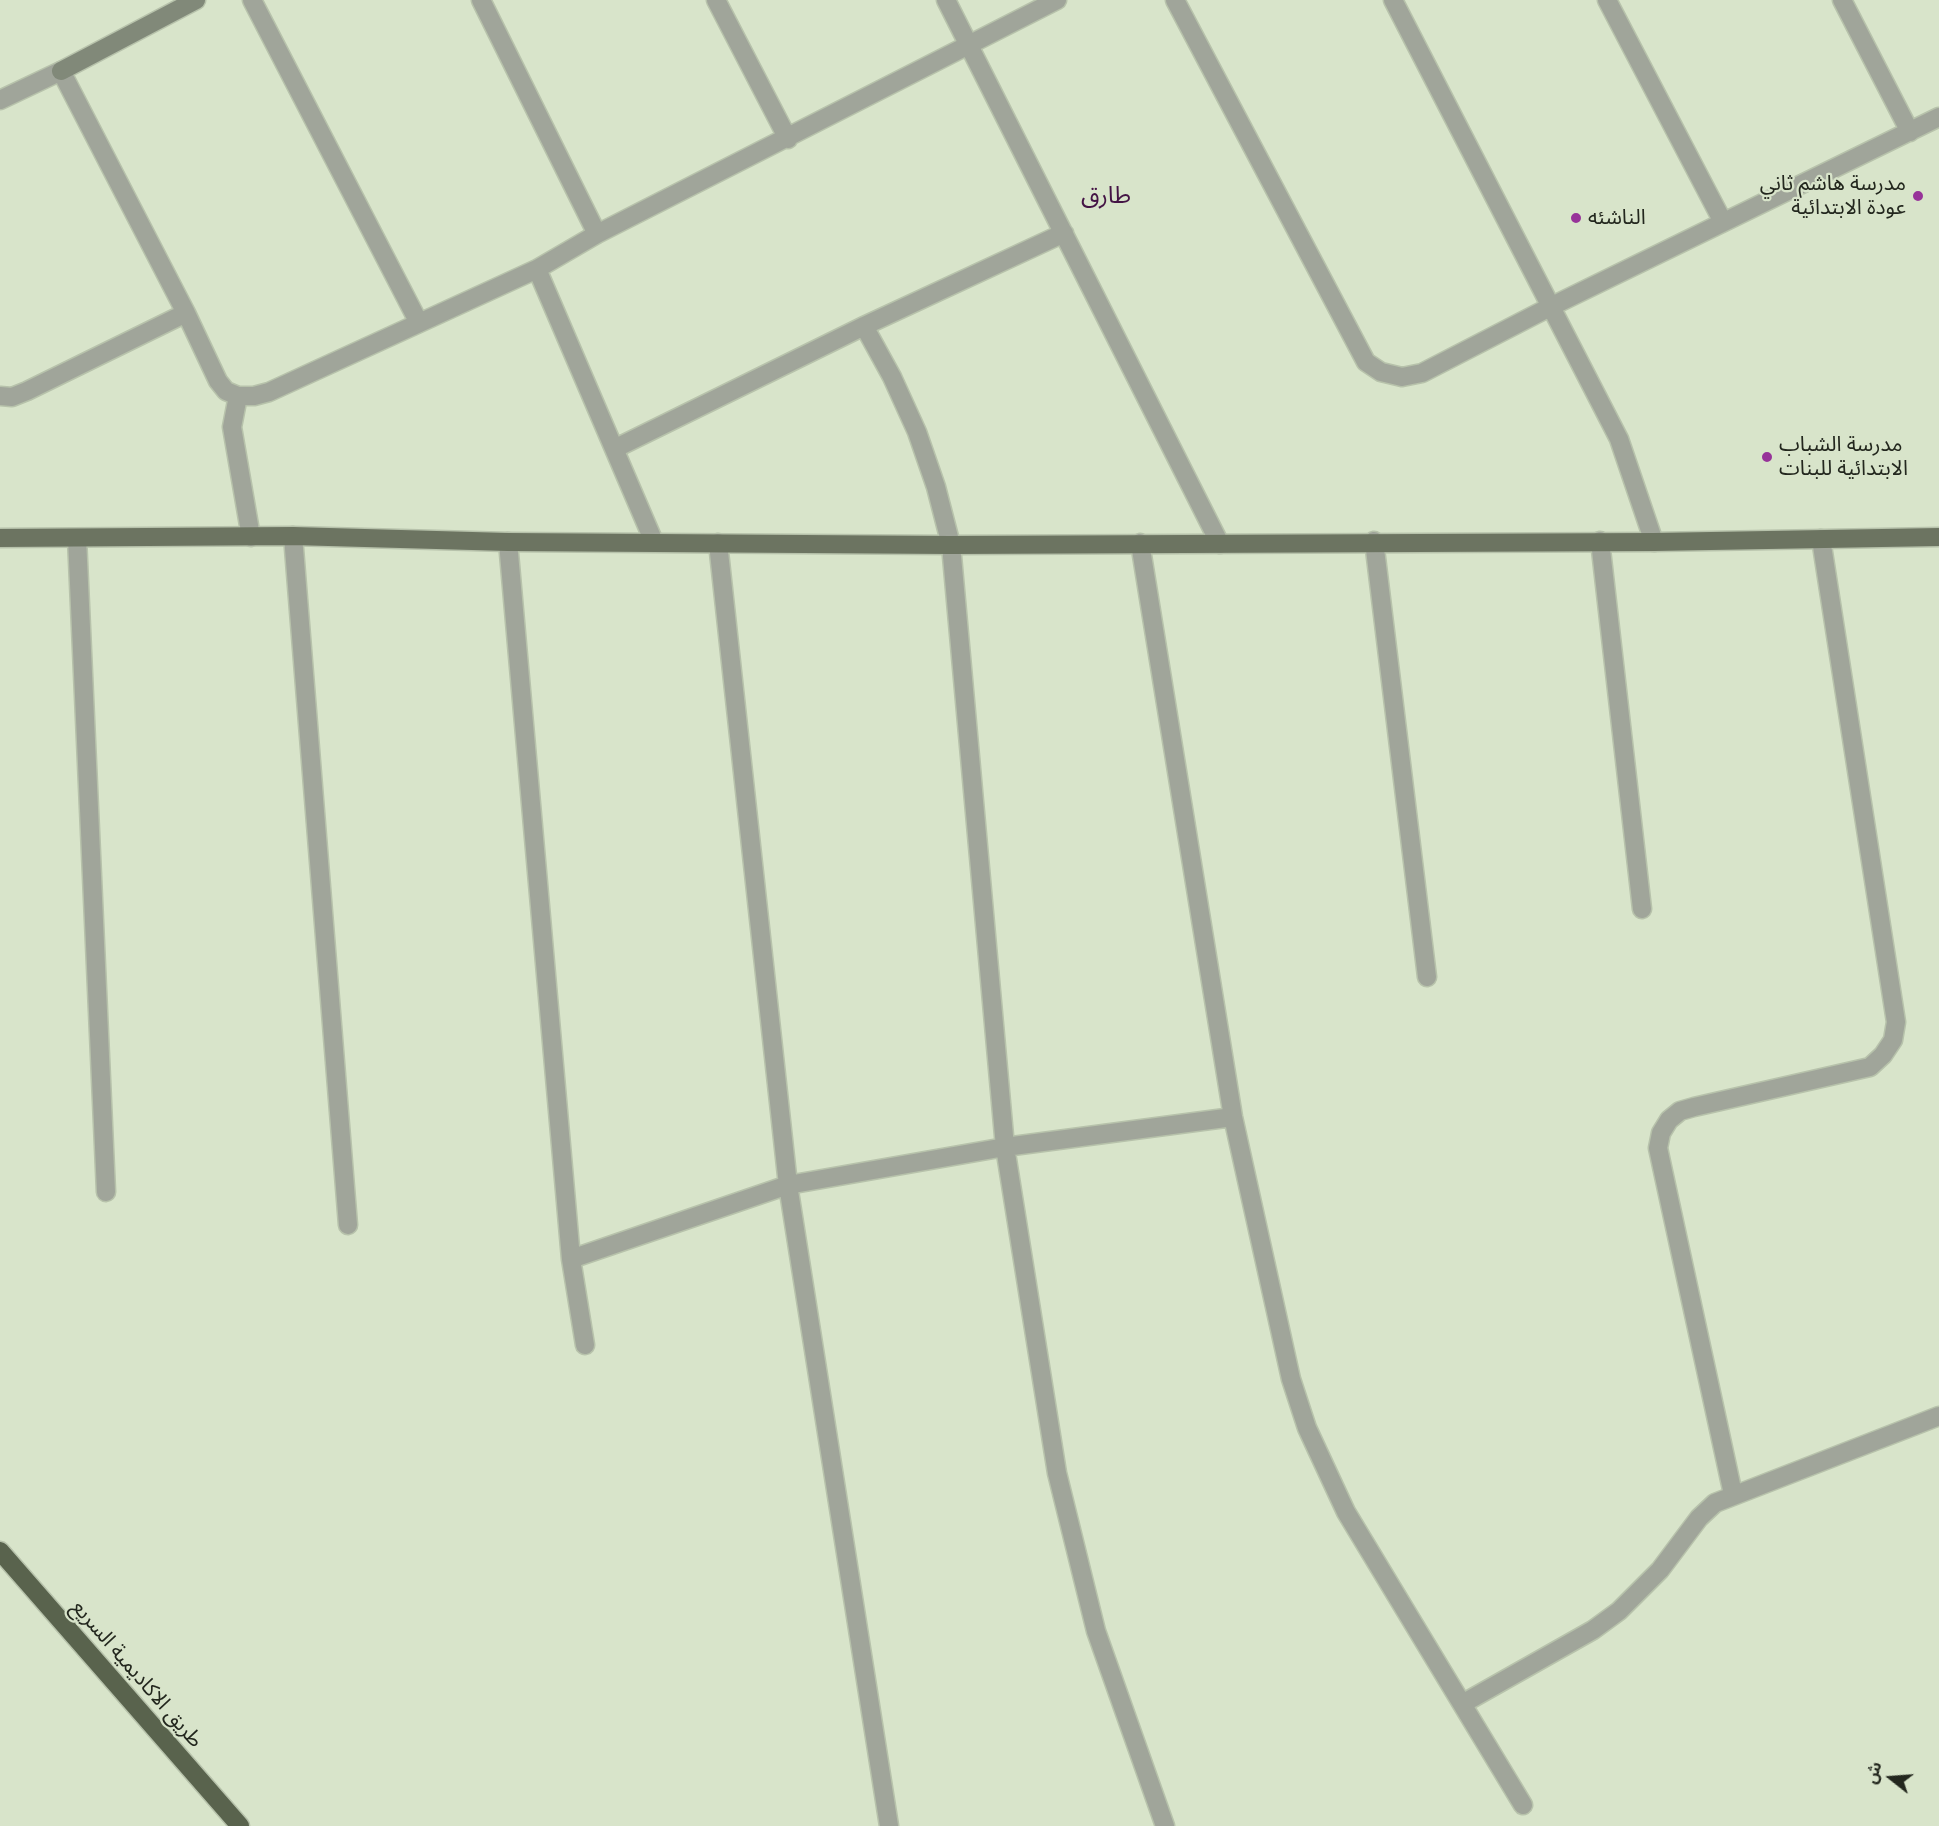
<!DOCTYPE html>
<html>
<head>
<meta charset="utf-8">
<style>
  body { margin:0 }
  #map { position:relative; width:1939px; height:1826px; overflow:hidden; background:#d8e4ca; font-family:Figtree,"Noto Sans Arabic",sans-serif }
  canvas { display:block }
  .north { position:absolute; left:1861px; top:1748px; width:60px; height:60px; -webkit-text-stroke:4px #d8e4ca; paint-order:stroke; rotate:287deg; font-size:16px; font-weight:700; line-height:24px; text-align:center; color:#23271e }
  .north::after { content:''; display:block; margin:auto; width:21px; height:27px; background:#23271e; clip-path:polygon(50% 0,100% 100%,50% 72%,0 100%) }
</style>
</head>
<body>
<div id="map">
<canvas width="1939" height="1826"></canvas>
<div class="north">ش</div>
</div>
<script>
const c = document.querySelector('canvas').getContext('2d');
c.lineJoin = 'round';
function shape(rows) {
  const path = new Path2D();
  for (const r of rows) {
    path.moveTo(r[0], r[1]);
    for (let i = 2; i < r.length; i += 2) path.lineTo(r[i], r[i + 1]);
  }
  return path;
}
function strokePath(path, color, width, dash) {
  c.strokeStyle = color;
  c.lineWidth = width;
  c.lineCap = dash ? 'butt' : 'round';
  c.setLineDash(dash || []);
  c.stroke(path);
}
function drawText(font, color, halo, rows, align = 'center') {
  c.font = font + ' Figtree,"Noto Sans Arabic",sans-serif';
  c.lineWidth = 4.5;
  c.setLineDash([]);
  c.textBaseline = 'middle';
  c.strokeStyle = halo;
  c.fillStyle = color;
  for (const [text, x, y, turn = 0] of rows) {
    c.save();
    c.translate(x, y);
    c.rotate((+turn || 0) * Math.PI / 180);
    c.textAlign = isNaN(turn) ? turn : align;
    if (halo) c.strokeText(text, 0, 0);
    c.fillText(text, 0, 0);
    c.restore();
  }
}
const street = shape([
  [252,0,419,323],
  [481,0,597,234],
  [716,0,788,139],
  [946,0,1220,544],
  [1175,0,1366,362,1381,372,1402,377,1422,373,1550,307,1939,117],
  [1393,0,1619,439,1654,542],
  [1607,0,1723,222],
  [1842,0,1910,132],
  [0,100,61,71,186,313,218,381,226,391,238,396,254,396,269,392,537,269,597,234,1057,0],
  [537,269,654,542],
  [864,326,892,377,917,432,936,487,951,545,1005,1147,1057,1473,1096,1631,1165,1826],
  [0,396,12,397,27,391,186,313],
  [238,396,232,427,251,537],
  [616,448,864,326,1064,233],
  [293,536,348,1225],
  [77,538,106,1192],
  [1374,541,1427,977],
  [1600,541,1642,909],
  [508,542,571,1259,585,1345],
  [718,543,788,1185,889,1826],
  [1140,543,1233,1117,1291,1379,1307,1428,1346,1512,1523,1805],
  [571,1259,788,1185,1005,1147,1233,1117],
  [1733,1494,1661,1162,1658,1148,1661,1133,1669,1120,1680,1111,1694,1107,1870,1067,1883,1055,1893,1040,1896,1022,1821,539],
  [1462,1704,1593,1630,1619,1611,1660,1570,1699,1518,1715,1503,1939,1416]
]);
const secondary = shape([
  [61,71,196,0]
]);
const primary = shape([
  [0,538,293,536,508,542,951,545,1654,542,1939,537]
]);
const highway = shape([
  [0,1551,240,1826]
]);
strokePath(street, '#b7c2ab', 21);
strokePath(secondary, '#b7c2ab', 21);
strokePath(primary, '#b7c2ab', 21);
strokePath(highway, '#b7c2ab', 21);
strokePath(street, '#a0a59a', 18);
strokePath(secondary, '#818979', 18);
strokePath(primary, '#6c7461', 18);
strokePath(highway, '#59634d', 18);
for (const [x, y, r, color] of [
  [1918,196,6,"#973399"],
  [1576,218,6,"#973399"],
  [1767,457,6,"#973399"]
]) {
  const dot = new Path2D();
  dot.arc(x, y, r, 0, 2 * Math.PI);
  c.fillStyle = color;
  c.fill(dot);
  strokePath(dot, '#d8e4ca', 2);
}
drawText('21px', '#23271e', '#d8e4ca', [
  ["مدرسة هاشم ثاني",1906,184,"right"],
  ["عودة الابتدائية",1906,208,"right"],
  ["الناشئه",1588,218],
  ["مدرسة الشباب",1779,445],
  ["الابتدائية للبنات",1779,469]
], 'left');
drawText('21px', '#23271e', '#d8e4ca', [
  ["طريق الاكاديمية السريع",137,1674,49]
]);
drawText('24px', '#441445', '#d8e4ca', [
  ["طارق",1106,196]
]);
</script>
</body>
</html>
